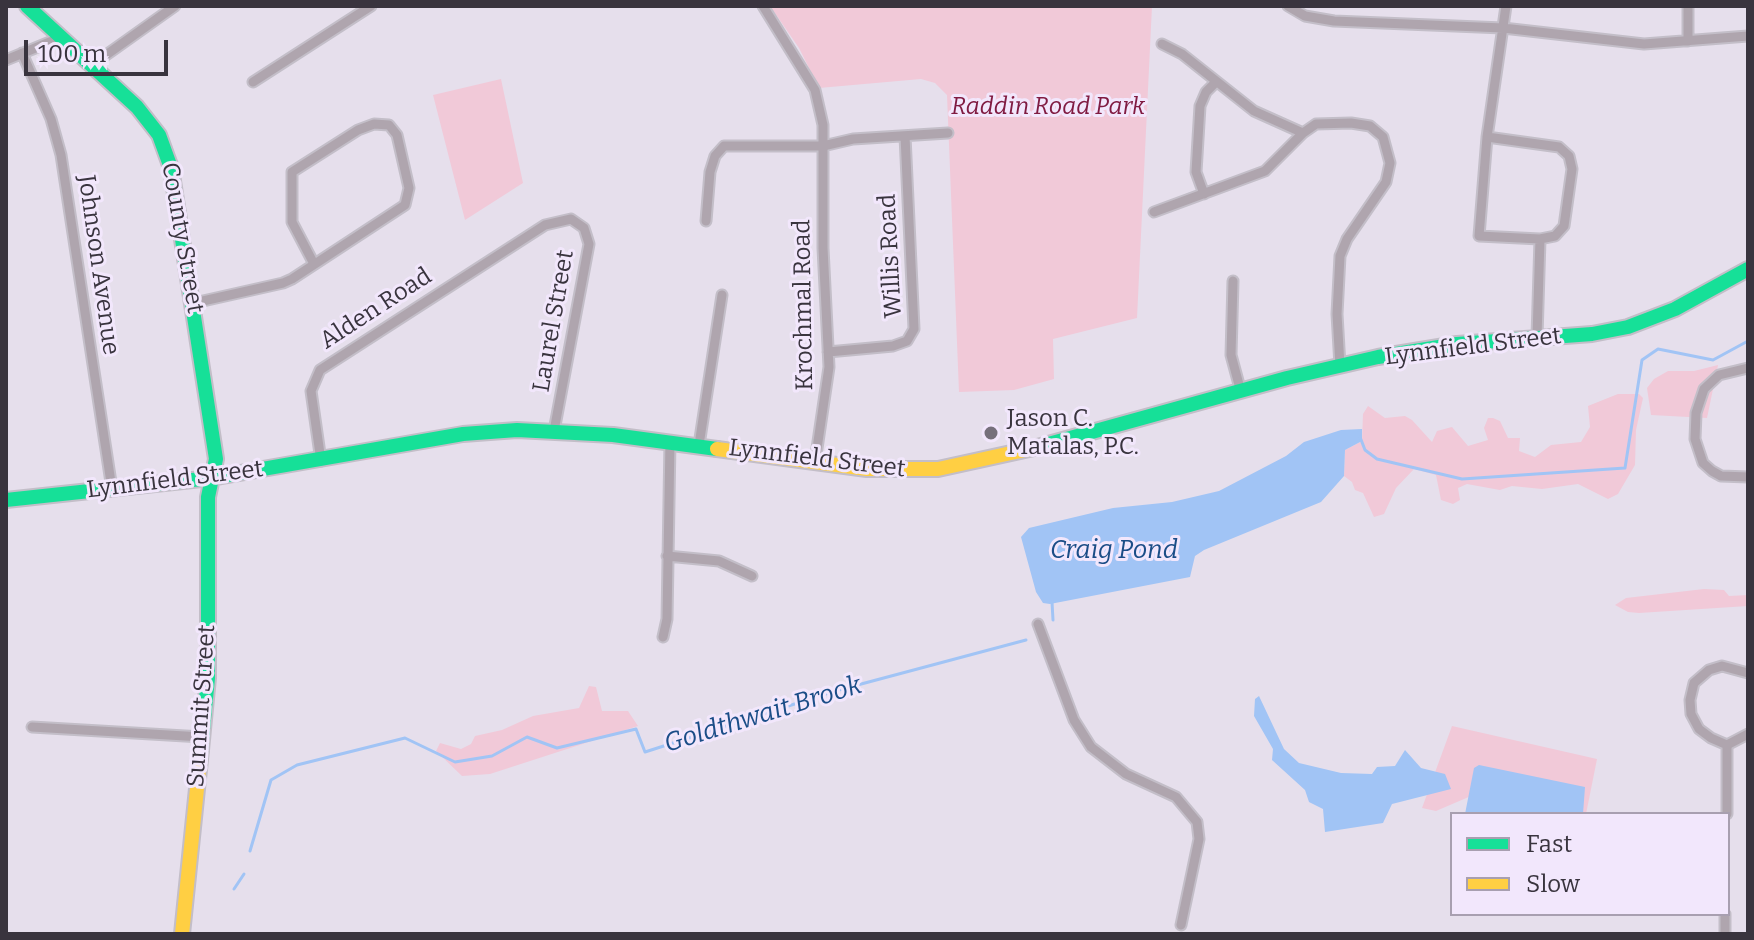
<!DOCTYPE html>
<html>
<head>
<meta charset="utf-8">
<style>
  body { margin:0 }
  #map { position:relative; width:1754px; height:940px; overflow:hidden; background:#e6dfec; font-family:Bitter,serif }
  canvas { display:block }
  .frame { position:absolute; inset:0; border:8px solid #39343e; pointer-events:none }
  .legend { position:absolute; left:1450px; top:812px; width:280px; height:104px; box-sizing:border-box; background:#f2e7fc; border:2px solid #a89fb0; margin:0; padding:10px 14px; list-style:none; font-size:24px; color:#39343e }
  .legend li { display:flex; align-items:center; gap:16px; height:40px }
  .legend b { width:40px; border:2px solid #a89fb0 }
  .scale { position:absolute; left:24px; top:40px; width:144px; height:36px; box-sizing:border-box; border:4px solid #39343e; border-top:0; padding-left:10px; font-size:24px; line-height:28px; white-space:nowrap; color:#39343e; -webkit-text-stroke:6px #f2e7fc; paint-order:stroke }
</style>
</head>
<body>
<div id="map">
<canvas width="1754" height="940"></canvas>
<div class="frame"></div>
<ul class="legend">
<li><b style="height:10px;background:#16e098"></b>Fast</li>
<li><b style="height:10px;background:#ffcf43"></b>Slow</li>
</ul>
<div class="scale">100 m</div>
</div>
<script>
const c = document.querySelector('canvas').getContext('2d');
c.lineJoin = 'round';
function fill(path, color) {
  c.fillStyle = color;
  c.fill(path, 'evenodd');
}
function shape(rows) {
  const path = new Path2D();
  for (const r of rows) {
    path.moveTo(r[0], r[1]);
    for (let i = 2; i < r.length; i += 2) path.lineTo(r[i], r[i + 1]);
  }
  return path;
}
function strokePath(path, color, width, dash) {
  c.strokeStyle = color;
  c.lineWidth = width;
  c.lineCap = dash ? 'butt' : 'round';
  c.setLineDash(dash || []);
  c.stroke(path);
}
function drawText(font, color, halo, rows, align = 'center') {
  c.font = font + ' Bitter,serif';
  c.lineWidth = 6;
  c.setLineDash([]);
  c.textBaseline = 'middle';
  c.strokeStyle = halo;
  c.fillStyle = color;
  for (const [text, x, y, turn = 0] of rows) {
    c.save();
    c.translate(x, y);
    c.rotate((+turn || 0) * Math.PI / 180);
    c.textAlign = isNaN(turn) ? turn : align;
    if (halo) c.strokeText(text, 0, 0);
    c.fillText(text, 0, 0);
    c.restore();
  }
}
fill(shape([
  [770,6,1152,6,1137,318,1053,339,1054,379,1014,390,959,392,947,95,935,83,921,79,819,88,799,48],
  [501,79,523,183,465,220,433,95],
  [1718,365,1707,418,1651,415,1647,388,1654,379,1668,371,1694,371],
  [1618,394,1639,394,1643,398,1636,430,1635,465,1618,494,1608,499,1578,484,1542,489,1512,486,1500,490,1467,484,1458,488,1460,500,1453,504,1441,500,1436,475,1414,469,1396,488,1384,514,1374,517,1363,493,1355,490,1352,482,1344,476,1345,450,1362,441,1363,414,1368,406,1385,418,1405,416,1412,420,1432,442,1437,431,1452,427,1468,446,1488,440,1484,428,1488,418,1493,418,1500,421,1508,438,1520,438,1519,451,1535,457,1551,445,1581,442,1590,427,1588,406],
  [1704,589,1724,590,1729,596,1748,595,1748,606,1639,613,1628,612,1615,605,1626,598],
  [589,686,596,687,602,711,628,711,638,726,490,774,462,776,436,751,440,743,461,749,471,744,475,736,502,730,533,716,579,708],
  [1452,726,1597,759,1586,814,1557,814,1478,793,1436,811,1422,808]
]), '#f1c9d8');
fill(shape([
  [1362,429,1362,441,1345,450,1344,476,1321,502,1204,550,1195,556,1190,577,1050,604,1043,603,1036,592,1021,537,1029,528,1113,508,1172,502,1219,491,1286,456,1304,442,1341,430],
  [1259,696,1284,749,1299,763,1341,773,1372,774,1377,767,1395,766,1405,750,1421,768,1445,774,1451,789,1392,804,1383,823,1325,832,1323,809,1309,802,1305,790,1272,760,1273,749,1254,716,1255,699],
  [1479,765,1585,787,1583,814,1465,814,1474,768]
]), '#a1c4f5');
strokePath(shape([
  [1360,437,1365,450,1377,459,1462,479,1625,468,1642,360,1658,349,1713,360,1748,341],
  [1052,602,1053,620],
  [250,851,271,780,297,765,405,738,455,762,492,756,527,737,557,748,636,729,645,752,835,691,1026,640],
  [234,889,244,874]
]), '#a1c4f5', 3);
const street = shape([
  [763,6,815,90,823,125,823,248,829,367,815,462],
  [1288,6,1305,16,1334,21,1503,28,1644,44,1748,36],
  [1688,41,1688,6],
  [1162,44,1182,54,1254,111,1303,133,1316,124,1351,123,1370,126,1383,137,1390,163,1386,182,1347,239,1340,256,1337,314,1340,366],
  [22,53,51,119,61,155,112,489],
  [6,60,62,37],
  [92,65,175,6],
  [253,82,371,6],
  [1487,137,1506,6],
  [1204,194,1196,172,1200,106,1206,92,1216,82],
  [1154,212,1265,171,1303,133],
  [706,221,710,172,715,156,724,146,823,146,853,139,948,133],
  [1233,281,1231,355,1241,392],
  [194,303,283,283,292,279,405,205,409,188,397,135,389,125,374,124,358,130,292,172,292,222,314,264],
  [1537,337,1540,239,1479,236,1487,137,1559,147,1569,156,1572,169,1564,226,1555,236,1540,239],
  [828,352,893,346,907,341,914,329,905,136],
  [1748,368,1719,375,1704,389,1696,413,1695,439,1703,463,1712,471,1721,476,1748,477],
  [699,445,722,295],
  [321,461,311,391,320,370,545,225,571,219,584,228,589,244,554,431],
  [667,556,719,561,752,576],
  [1038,624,1074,720,1091,747,1126,774,1176,797,1197,822,1199,839,1181,925],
  [663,637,667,619,670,441],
  [1748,673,1722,666,1709,670,1694,683,1690,700,1691,714,1699,729,1711,738,1727,745,1748,734],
  [32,727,202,737],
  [1727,745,1727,814],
  [1725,934,1725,914]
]);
const fast = shape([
  [27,6,137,107,159,135,171,168,216,459,208,497,208,678,201,750],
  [1034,448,1287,378,1378,357,1457,344,1592,334,1628,327,1675,309,1748,269],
  [6,500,211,478,463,434,517,430,613,435,717,449]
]);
const slow = shape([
  [717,449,867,469,938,469,1034,448],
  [182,934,201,750]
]);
strokePath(street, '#c3bec8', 13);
strokePath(fast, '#c3bec8', 18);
strokePath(slow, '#c3bec8', 18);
strokePath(street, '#afa5ae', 9);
strokePath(fast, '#16e098', 14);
strokePath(slow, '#ffcf43', 14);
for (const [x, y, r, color] of [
  [991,433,8,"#76707b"]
]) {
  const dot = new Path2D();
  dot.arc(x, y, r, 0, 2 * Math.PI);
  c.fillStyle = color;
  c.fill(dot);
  strokePath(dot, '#f2e7fc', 3);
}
drawText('italic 24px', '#801b42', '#f2e7fc', [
  ["Raddin Road Park",1048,107]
]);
drawText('24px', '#39343e', '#f2e7fc', [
  ["County Street",182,238,80],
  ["Willis Road",891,256,-93],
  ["Johnson Avenue",98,265,82],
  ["Krochmal Road",804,305,-91],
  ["Alden Road",376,309,-33],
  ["Laurel Street",554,321,-80],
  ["Lynnfield Street",1473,347,-7],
  ["Lynnfield Street",817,459,7],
  ["Lynnfield Street",175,480,-7],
  ["Summit Street",202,706,-86]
]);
drawText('24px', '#39343e', '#f2e7fc', [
  ["Jason C.",1007,419],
  ["Matalas, P.C.",1007,447]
], 'left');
drawText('italic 26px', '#1a4d87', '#f2e7fc', [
  ["Craig Pond",1114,551],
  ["Goldthwait Brook",763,715,-17]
]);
</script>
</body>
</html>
